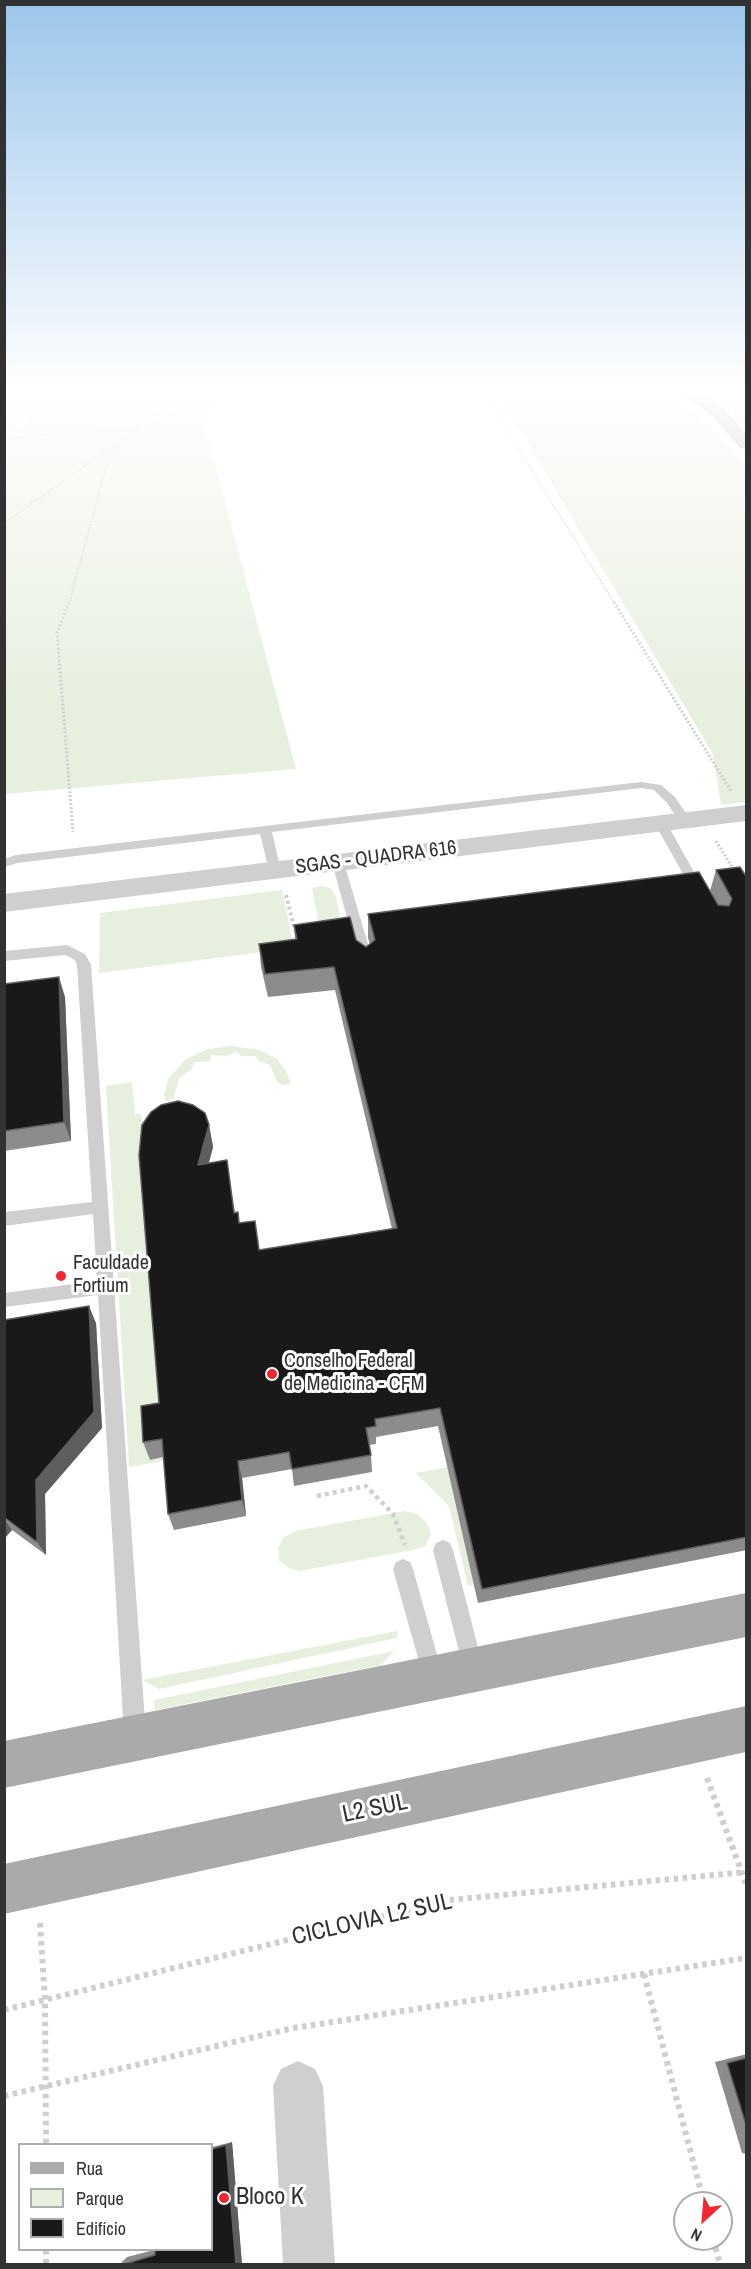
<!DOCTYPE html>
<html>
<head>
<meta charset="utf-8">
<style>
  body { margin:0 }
  #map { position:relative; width:751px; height:2269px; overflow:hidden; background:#fff; font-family:"Archivo Narrow",sans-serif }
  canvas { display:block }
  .frame { position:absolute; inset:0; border:6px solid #323232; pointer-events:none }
  .legend { position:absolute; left:18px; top:2143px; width:195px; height:108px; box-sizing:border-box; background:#fff; border:2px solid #adadad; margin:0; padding:8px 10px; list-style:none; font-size:18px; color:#323232 }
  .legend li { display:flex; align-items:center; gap:12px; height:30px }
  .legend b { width:30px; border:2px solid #adadad }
  .north { position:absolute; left:673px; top:2191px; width:60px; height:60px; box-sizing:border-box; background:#fff; border:2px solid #adadad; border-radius:50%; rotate:206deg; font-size:16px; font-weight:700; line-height:24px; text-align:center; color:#323232 }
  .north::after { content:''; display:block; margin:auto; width:21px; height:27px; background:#f6262f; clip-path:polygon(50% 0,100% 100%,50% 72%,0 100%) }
</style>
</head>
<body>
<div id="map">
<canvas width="751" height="2269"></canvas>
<div class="frame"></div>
<ul class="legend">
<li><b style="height:8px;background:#aaa"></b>Rua</li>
<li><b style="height:16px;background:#e7efdf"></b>Parque</li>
<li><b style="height:16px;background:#191919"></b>Edifício</li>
</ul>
<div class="north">N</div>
</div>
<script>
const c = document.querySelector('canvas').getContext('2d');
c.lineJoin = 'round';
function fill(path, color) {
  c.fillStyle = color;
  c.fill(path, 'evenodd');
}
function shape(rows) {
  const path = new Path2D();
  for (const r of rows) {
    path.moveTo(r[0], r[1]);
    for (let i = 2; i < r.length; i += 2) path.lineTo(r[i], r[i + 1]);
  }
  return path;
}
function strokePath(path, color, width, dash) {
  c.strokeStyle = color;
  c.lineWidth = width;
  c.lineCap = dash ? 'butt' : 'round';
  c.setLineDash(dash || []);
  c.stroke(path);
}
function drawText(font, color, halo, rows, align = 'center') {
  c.font = font + ' "Archivo Narrow",sans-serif';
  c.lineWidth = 6;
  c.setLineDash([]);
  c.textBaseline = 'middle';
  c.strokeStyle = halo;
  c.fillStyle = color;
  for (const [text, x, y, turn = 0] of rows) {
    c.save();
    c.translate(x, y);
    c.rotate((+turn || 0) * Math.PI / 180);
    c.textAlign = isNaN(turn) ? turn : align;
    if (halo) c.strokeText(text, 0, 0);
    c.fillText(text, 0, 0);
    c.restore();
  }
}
fill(shape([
  [5,390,166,390,141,429,142,430,168,390,219,390,203,419,296,769,5,794,5,415,22,415,13,430,116,429,20,429,30,412,5,412],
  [496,390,659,390,692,409,746,467,746,802,721,805,713,754],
  [701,390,746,390,746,428,726,407],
  [322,886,330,888,336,897,345,943,323,946,312,888],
  [282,890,294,948,99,973,100,913],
  [232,1046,259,1050,276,1058,286,1071,291,1084,282,1085,277,1082,270,1065,258,1061,256,1056,241,1056,236,1052,226,1056,211,1055,211,1061,195,1062,191,1070,180,1077,173,1099,166,1101,164,1096,168,1079,186,1059,208,1049],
  [132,1082,135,1114,141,1114,174,1459,129,1467,106,1086],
  [448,1467,476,1584,468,1586,449,1506,416,1473],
  [404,1511,417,1514,427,1523,431,1534,425,1546,413,1550,299,1571,289,1568,279,1561,278,1548,284,1537,296,1531],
  [397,1631,397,1638,159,1689,142,1680],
  [394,1651,381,1665,155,1710,154,1700]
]), '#e7efdf');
strokePath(shape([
  [473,390,485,395,615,604],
  [4,438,140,429],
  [4,523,116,444],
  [69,604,102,481,116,444,141,429,175,416,185,390]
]), '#cfcfcf', 2, [1.5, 1.5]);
strokePath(shape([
  [69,602,57,633,73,832],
  [614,602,731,791],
  [716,841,734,870]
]), '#cfcfcf', 3, [2, 2]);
strokePath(shape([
  [286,895,295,931]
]), '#cfcfcf', 4, [3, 3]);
strokePath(shape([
  [317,1496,366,1486,393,1514,405,1545]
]), '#cfcfcf', 4.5, [4, 4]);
strokePath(shape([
  [707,1778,746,1884],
  [40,1923,45,2000,46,2144],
  [644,1974,704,2203],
  [4,2010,449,1900,746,1872],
  [4,2096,293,2028,746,1958],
  [713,2239,720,2264],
  [46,2250,46,2264]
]), '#cfcfcf', 6, [4.5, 4.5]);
fill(shape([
  [641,782,661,785,675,797,690,819,688,822,680,822,667,803,654,790,641,788,272,832,281,871,275,875,269,871,260,834,17,863,4,867,4,859,16,855,641,782],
  [660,818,666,822,704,890,702,893,694,893,692,890,654,822,660,818],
  [338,859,344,863,373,961,366,966,359,961,332,863,338,859],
  [67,945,85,954,91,965,146,1735,142,1742,135,1746,128,1742,124,1735,98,1295,4,1307,4,1293,97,1281,93,1214,4,1226,4,1212,92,1202,77,965,75,960,65,955,4,961,4,951,67,945],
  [443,1540,450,1543,453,1550,483,1667,480,1674,473,1677,466,1674,463,1667,433,1550,436,1543,443,1540],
  [403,1559,410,1562,413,1569,443,1676,440,1683,433,1686,426,1683,423,1676,393,1569,396,1562,403,1559]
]), '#cfcfcf');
fill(shape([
  [298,2061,315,2069,323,2086,335,2264,283,2264,273,2086,281,2069,298,2061]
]), '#cfcfcf');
fill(shape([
  [746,805,746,821,4,912,4,894,746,805]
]), '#cfcfcf');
fill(shape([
  [678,390,697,390,725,409,746,434,746,449,740,448,713,417,678,390],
  [746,1593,746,1637,4,1788,4,1741,746,1593],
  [746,1706,746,1752,4,1914,4,1864,746,1706]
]), '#aaa');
fill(shape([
  [716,870,747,878,747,1550,478,1603,438,1426,376,1437,376,1444,369,1445,371,1455,372,1472,294,1486,292,1469,242,1478,246,1516,174,1530,168,1514,163,1457,150,1460,143,1442,159,1403,209,1125,213,1147,209,1163,230,1182,235,1213,240,1223,259,1250,392,1229,335,990,268,997,261,967,259,944,295,939,294,925,356,940,366,947,370,944,368,938,368,914,710,891],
  [4,984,65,997,71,1141,4,1151],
  [4,1320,96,1323,102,1428,45,1494,46,1555,12,1530,4,1539],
  [747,2054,747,2154,742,2153,715,2062],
  [232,2142,242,2265,119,2265,127,2257,154,2250,212,2250,212,2147]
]), '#8c8c8c');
fill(shape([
  [59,977,65,997,71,1141,64,1122],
  [209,1125,213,1147,202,1186,198,1165],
  [89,1306,96,1323,102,1428,45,1494,46,1555,37,1542,36,1480],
  [238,1461,242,1478,246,1516,242,1500],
  [4,1519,12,1530,4,1539],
  [232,2142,242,2265,236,2265,226,2145]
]), '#5e5e5e');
const building = shape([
  [740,867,747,878,747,1537,482,1589,440,1408,375,1419,376,1426,366,1428,371,1455,292,1469,289,1452,238,1461,242,1500,168,1514,162,1439,143,1442,141,1406,159,1403,139,1155,142,1125,151,1112,161,1105,178,1101,193,1105,205,1113,209,1125,198,1165,227,1160,234,1213,238,1212,239,1223,255,1221,259,1250,397,1228,334,967,265,974,259,944,297,939,294,925,350,917,356,940,366,947,375,940,368,914,699,872,718,905,729,906,732,899,716,870,740,867],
  [59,977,64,1122,4,1131,4,984,59,977],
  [89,1306,94,1412,36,1480,37,1542,4,1517,4,1320,89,1306],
  [747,2058,747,2128,727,2063,747,2058],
  [226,2145,236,2265,122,2265,155,2255,155,2250,212,2250,212,2149,226,2145]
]);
fill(building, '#191919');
strokePath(building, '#5e5e5e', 1.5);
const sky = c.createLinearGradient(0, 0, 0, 708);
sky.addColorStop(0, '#9cc6eb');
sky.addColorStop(0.55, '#fff');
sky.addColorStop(1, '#ffffff00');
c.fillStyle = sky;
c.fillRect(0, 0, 751, 708);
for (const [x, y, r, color] of [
  [61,1276,6,"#f6262f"],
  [272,1374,6,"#f6262f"],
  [224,2198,6,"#f6262f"]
]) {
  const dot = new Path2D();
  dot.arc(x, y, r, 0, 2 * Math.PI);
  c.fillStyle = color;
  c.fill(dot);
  strokePath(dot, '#fff', 2);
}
drawText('20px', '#323232', '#fff', [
  ["SGAS - QUADRA 616",376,858,-7]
]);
drawText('20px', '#323232', '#fff', [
  ["Faculdade",73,1264],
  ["Fortium",73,1287],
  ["Conselho Federal",284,1362],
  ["de Medicina - CFM",284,1385]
], 'left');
drawText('24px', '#323232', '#fff', [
  ["L2 SUL",375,1809,-12],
  ["CICLOVIA L2 SUL",372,1920,-13]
]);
drawText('24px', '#323232', '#fff', [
  ["Bloco K",236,2198]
], 'left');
</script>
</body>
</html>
